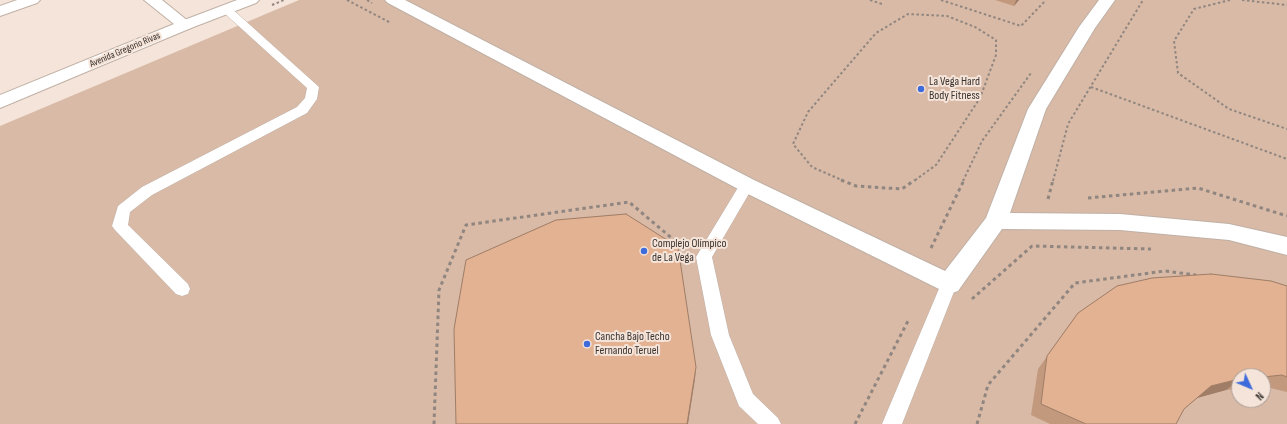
<!DOCTYPE html>
<html>
<head>
<meta charset="utf-8">
<style>
  body { margin:0 }
  #map { position:relative; width:1287px; height:424px; overflow:hidden; background:#f5e4d9; font-family:"Sofia Sans Condensed",sans-serif }
  canvas { display:block }
  .north { position:absolute; left:1231px; top:368px; width:40px; height:40px; box-sizing:border-box; background:#f5e4d9; border:1px solid #aa9d95; border-radius:50%; rotate:134deg; font-size:11px; font-weight:700; line-height:16px; text-align:center; color:#3a332f }
  .north::after { content:''; display:block; margin:auto; width:14px; height:18px; background:#3d6bdc; clip-path:polygon(50% 0,100% 100%,50% 72%,0 100%) }
</style>
</head>
<body>
<div id="map">
<canvas width="1287" height="424"></canvas>
<div class="north">N</div>
</div>
<script>
const c = document.querySelector('canvas').getContext('2d');
c.lineJoin = 'round';
function fill(path, color) {
  c.fillStyle = color;
  c.fill(path, 'evenodd');
}
function shape(rows) {
  const path = new Path2D();
  for (const r of rows) {
    path.moveTo(r[0], r[1]);
    for (let i = 2; i < r.length; i += 2) path.lineTo(r[i], r[i + 1]);
  }
  return path;
}
function strokePath(path, color, width, dash) {
  c.strokeStyle = color;
  c.lineWidth = width;
  c.lineCap = dash ? 'butt' : 'round';
  c.setLineDash(dash || []);
  c.stroke(path);
}
function drawText(font, color, halo, rows, align = 'center') {
  c.font = font + ' "Sofia Sans Condensed",sans-serif';
  c.lineWidth = 4;
  c.setLineDash([]);
  c.textBaseline = 'middle';
  c.strokeStyle = halo;
  c.fillStyle = color;
  for (const [text, x, y, turn = 0] of rows) {
    c.save();
    c.translate(x, y);
    c.rotate((+turn || 0) * Math.PI / 180);
    c.textAlign = isNaN(turn) ? turn : align;
    if (halo) c.strokeText(text, 0, 0);
    c.fillText(text, 0, 0);
    c.restore();
  }
}
fill(shape([
  [299,0,1287,0,1287,424,0,424,0,126],
  [1239,376,1263,376,1263,400,1239,400]
]), '#d8baa7');
const lane = shape([
  [226,6,230,7,319,87,317,99,307,113,152,195,130,212,128,225,188,284,190,289,188,294,182,296,176,294,115,230,112,226,118,206,142,187,297,107,305,98,307,88,222,11,221,9,222,7,226,6],
  [747,180,752,181,754,185,712,257,729,335,753,394,778,418,781,424,758,424,739,406,711,335,696,257,742,181,747,180],
  [949,277,955,279,957,284,902,424,882,424,941,284,943,279,949,277]
]);
const street = shape([
  [17,0,40,0,37,3,0,16,0,6,17,0],
  [144,0,162,0,193,25,191,28,185,30,179,28,144,0],
  [385,0,405,0,754,180,945,271,986,218,1028,109,1079,27,1099,0,1115,0,1095,28,1046,109,1010,213,1120,214,1229,224,1287,237,1287,255,1229,240,1120,230,1002,229,958,291,949,294,740,190,388,3,385,0]
]);
const secondary = shape([
  [237,0,259,0,256,3,191,28,0,108,0,95,179,22,237,0]
]);
strokePath(lane, '#c0b0a5', 1);
strokePath(street, '#c0b0a5', 2);
strokePath(secondary, '#c0b0a5', 2);
strokePath(shape([
  [347,0,391,23],
  [367,0,372,3],
  [870,0,882,4],
  [941,0,1021,26,1046,0],
  [1230,0,1194,9,1174,41,1178,73,1229,109,1287,129],
  [1242,0,1287,5],
  [272,5,284,0],
  [1091,87,1287,159],
  [844,181,812,167,793,144,808,112,876,33,908,14,947,16,975,27,996,40,996,55,980,98,936,165,914,181],
  [963,181,982,141,1031,73],
  [1053,181,1068,124,1143,0]
]), '#91867f', 2, [2.5, 2.5]);
strokePath(shape([
  [841,180,856,186,902,189,915,180],
  [1088,198,1198,188,1287,216],
  [1048,199,1053,180],
  [931,248,964,180],
  [972,299,1032,246,1151,249],
  [434,424,439,290,466,225,629,202,674,240],
  [855,424,908,321],
  [977,424,988,385,1075,283,1165,271,1196,275]
]), '#91867f', 3, [3.5, 3.5]);
fill(lane, '#fff');
fill(street, '#fff');
fill(secondary, '#fff');
fill(shape([
  [995,0,1019,0,1014,6],
  [1287,286,1287,392,1266,387,1263,388,1263,376,1239,376,1239,389,1226,390,1197,398,1184,409,1176,424,1050,424,1031,415,1038,369,1078,313]
]), '#c3997e');
fill(shape([
  [1016,0,1019,0,1014,6],
  [696,367,695,379,688,424,687,424],
  [1239,379,1239,380,1226,390,1197,398,1211,386]
]), '#9f7d66');
const building = shape([
  [626,214,678,247,696,367,687,424,456,424,454,329,466,260,556,220,626,214],
  [1211,274,1271,281,1287,286,1287,377,1282,375,1263,377,1263,376,1239,376,1239,379,1211,386,1184,409,1176,424,1086,424,1041,404,1047,356,1078,313,1117,286,1152,278,1211,274]
]);
fill(building, '#e3b292');
strokePath(building, '#9f7d66', 1);
for (const [x, y, r, color] of [
  [921,89,4,"#3d6bdc"],
  [644,251,4,"#3d6bdc"],
  [587,344,4,"#3d6bdc"]
]) {
  const dot = new Path2D();
  dot.arc(x, y, r, 0, 2 * Math.PI);
  c.fillStyle = color;
  c.fill(dot);
  strokePath(dot, '#f5e4d9', 1.5);
}
drawText('10px', '#3a332f', '#f5e4d9', [
  ["Avenida Gregorio Rivas",125,50,-23]
]);
drawText('12px', '#3a332f', '#f5e4d9', [
  ["La Vega Hard",929,82],
  ["Body Fitness",929,96],
  ["Complejo Olímpico",652,244],
  ["de La Vega",652,258],
  ["Cancha Bajo Techo",595,337],
  ["Fernando Teruel",595,351]
], 'left');
</script>
</body>
</html>
